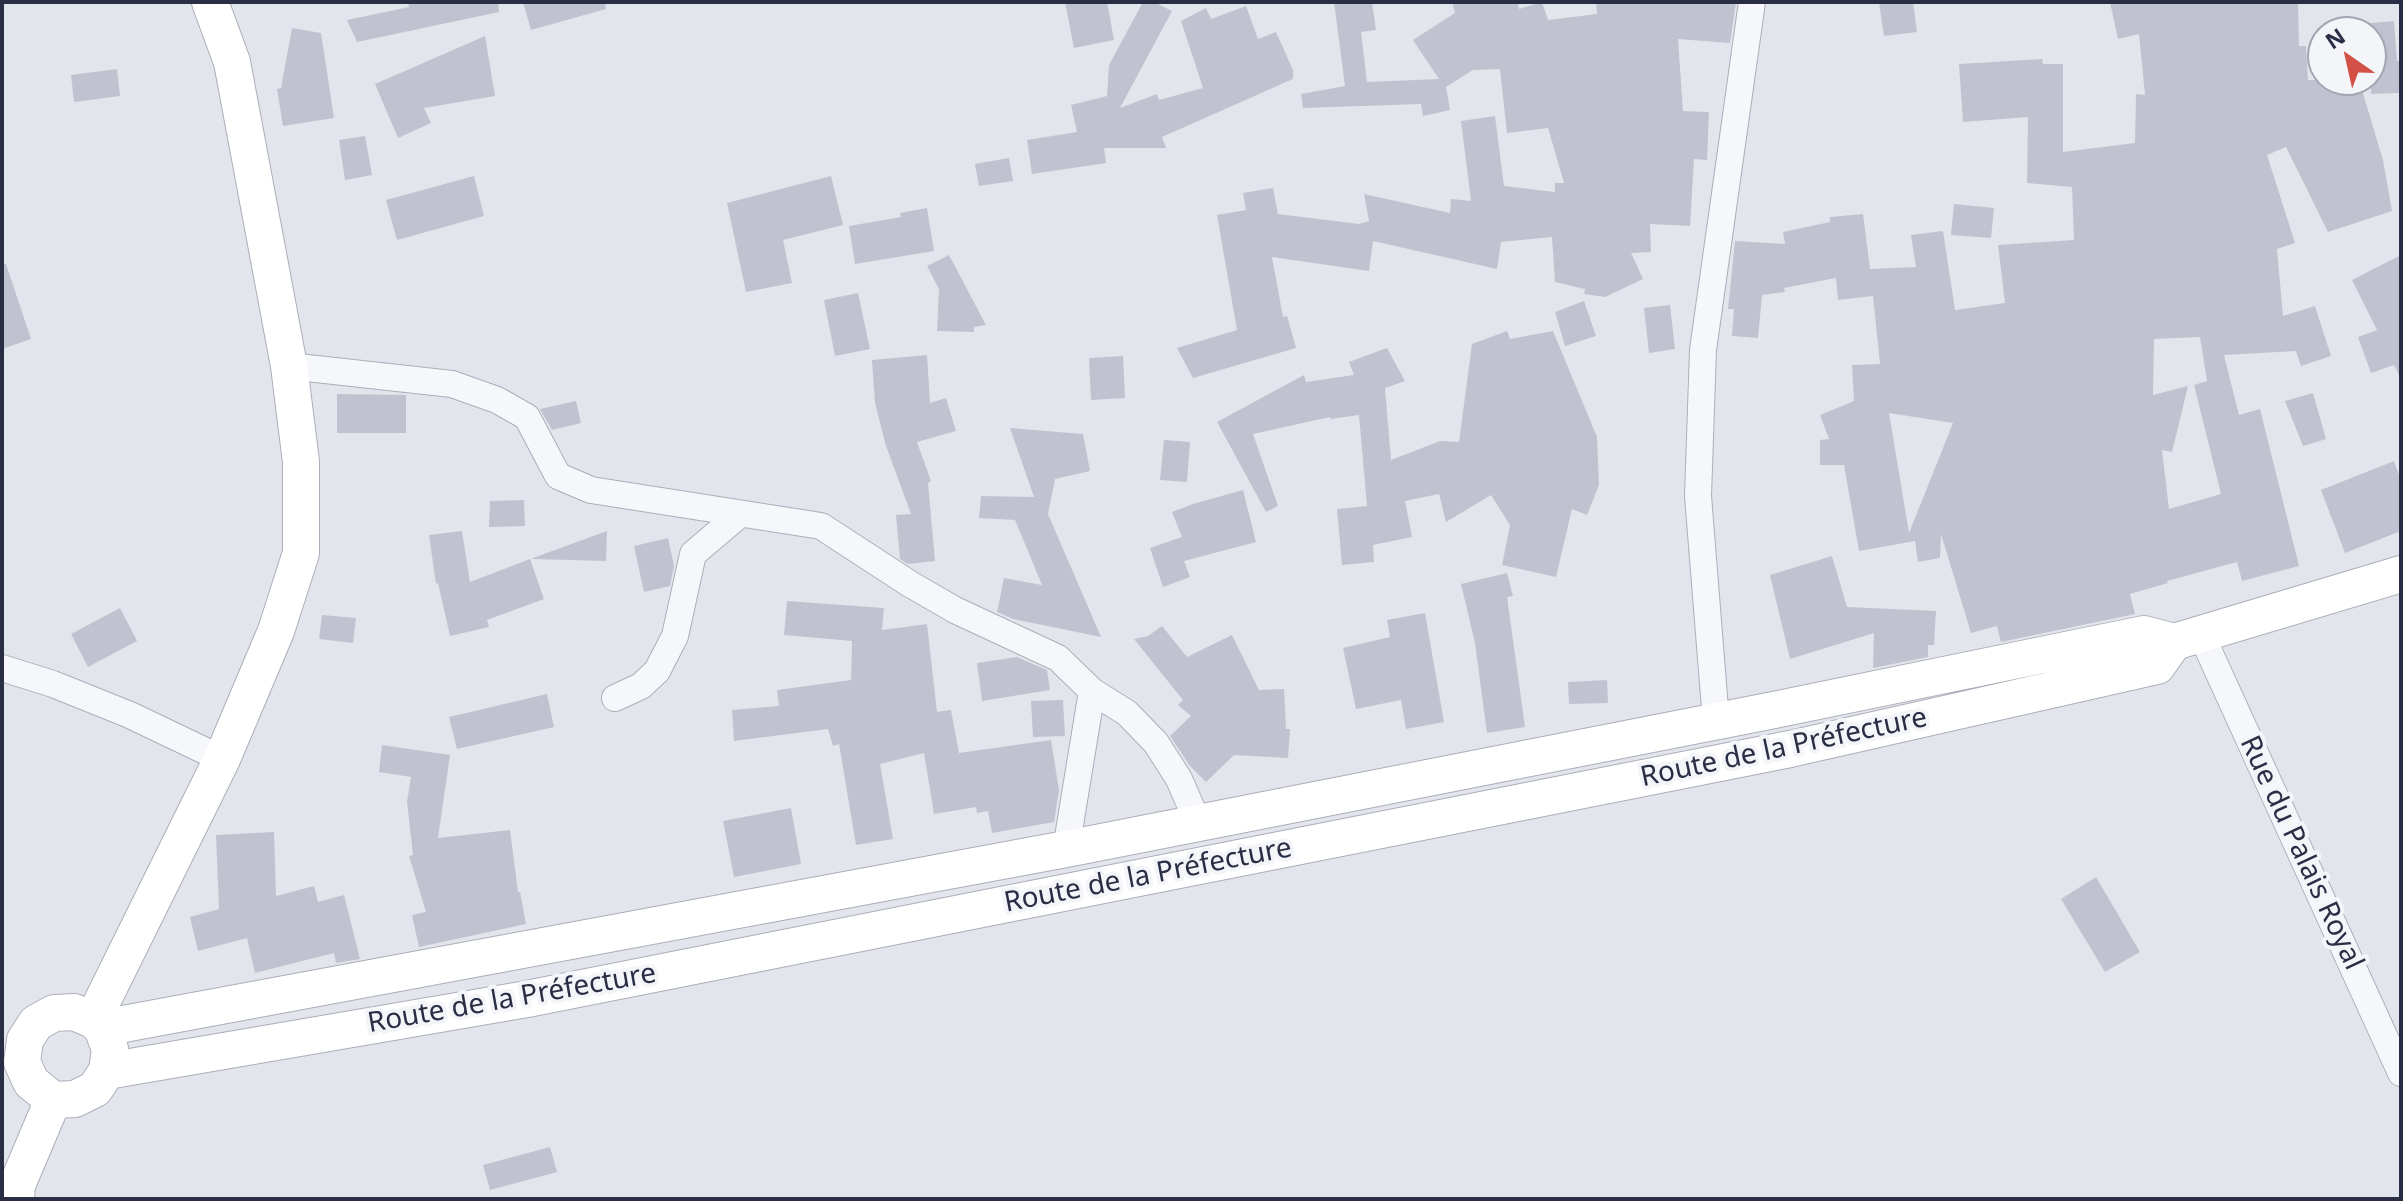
<!DOCTYPE html>
<html>
<head>
<meta charset="utf-8">
<style>
  body { margin:0 }
  #map { position:relative; width:2403px; height:1201px; overflow:hidden; background:#e3e5ec; font-family:"Noto Sans",sans-serif }
  canvas { display:block }
  .frame { position:absolute; inset:0; border:4px solid #2a2e45; pointer-events:none }
  .north { position:absolute; left:2307px; top:16px; width:80px; height:80px; box-sizing:border-box; background:#f3f5f9; border:2px solid #a3a5b1; border-radius:50%; rotate:326deg; font-size:22px; font-weight:700; line-height:32px; text-align:center; color:#2a2e45 }
  .north::after { content:''; display:block; margin:auto; width:28px; height:36px; background:#d35047; clip-path:polygon(50% 0,100% 100%,50% 72%,0 100%) }
</style>
</head>
<body>
<div id="map">
<canvas width="2403" height="1201"></canvas>
<div class="frame"></div>
<div class="north">N</div>
</div>
<script>
const c = document.querySelector('canvas').getContext('2d');
c.lineJoin = 'round';
function fill(path, color) {
  c.fillStyle = color;
  c.fill(path, 'evenodd');
}
function shape(rows) {
  const path = new Path2D();
  for (const r of rows) {
    path.moveTo(r[0], r[1]);
    for (let i = 2; i < r.length; i += 2) path.lineTo(r[i], r[i + 1]);
  }
  return path;
}
function strokePath(path, color, width, dash) {
  c.strokeStyle = color;
  c.lineWidth = width;
  c.lineCap = dash ? 'butt' : 'round';
  c.setLineDash(dash || []);
  c.stroke(path);
}
function drawText(font, color, halo, rows, align = 'center') {
  c.font = font + ' "Noto Sans",sans-serif';
  c.lineWidth = 8;
  c.setLineDash([]);
  c.textBaseline = 'middle';
  c.strokeStyle = halo;
  c.fillStyle = color;
  for (const [text, x, y, turn = 0] of rows) {
    c.save();
    c.translate(x, y);
    c.rotate((+turn || 0) * Math.PI / 180);
    c.textAlign = isNaN(turn) ? turn : align;
    if (halo) c.strokeText(text, 0, 0);
    c.fillText(text, 0, 0);
    c.restore();
  }
}
fill(shape([
  [408,2,498,2,499,12,357,42,347,20,409,7],
  [523,2,605,2,606,9,531,30],
  [1065,2,1107,2,1114,40,1074,48],
  [1143,2,1154,2,1172,11,1120,108,1157,94,1159,100,1203,88,1181,21,1206,8,1211,19,1246,6,1258,39,1276,32,1293,70,1293,79,1162,137,1166,148,1104,148,1106,163,1032,174,1027,140,1077,132,1071,105,1107,96,1109,65],
  [1334,2,1372,2,1376,30,1361,32,1367,82,1439,79,1413,40,1455,13,1452,2,1518,2,1519,9,1542,2,1548,20,1597,14,1596,2,1736,2,1730,43,1678,39,1683,111,1709,112,1707,160,1694,159,1690,226,1650,224,1651,252,1631,253,1643,279,1605,297,1584,294,1585,289,1555,282,1552,237,1501,242,1497,269,1373,241,1369,271,1272,257,1283,317,1287,316,1296,348,1193,378,1177,348,1237,330,1217,215,1246,210,1243,193,1273,188,1278,214,1359,224,1369,221,1364,194,1450,213,1451,199,1471,201,1461,121,1495,116,1504,186,1555,192,1555,183,1564,183,1548,128,1507,133,1500,69,1473,70,1446,87,1450,110,1423,116,1421,104,1303,108,1301,94,1345,86],
  [1879,2,1913,2,1917,32,1884,36],
  [2110,2,2298,2,2299,46,2306,46,2308,80,2359,80,2383,160,2392,211,2328,232,2286,147,2267,155,2295,243,2277,249,2283,316,2315,306,2331,356,2301,366,2296,351,2224,355,2239,415,2260,409,2299,566,2242,581,2237,562,2167,581,2168,583,2130,594,2135,614,2001,642,1997,626,1971,633,1941,534,1940,558,1918,562,1915,541,1859,551,1844,465,1820,465,1820,440,1829,439,1820,415,1854,401,1852,365,1880,364,1873,296,1838,300,1836,278,1784,288,1785,292,1762,295,1758,338,1732,336,1734,309,1728,309,1735,241,1785,244,1783,232,1830,222,1830,217,1863,214,1870,269,1916,267,1911,235,1943,231,1955,310,2005,303,1998,245,2074,240,2072,187,2027,183,2028,117,1963,122,1959,64,2042,59,2043,64,2063,64,2063,152,2135,143,2136,94,2145,95,2139,34,2118,39],
  [2200,337,2207,381,2194,385,2221,494,2169,509,2162,450,2172,452,2188,386,2153,395,2154,339],
  [1889,413,1953,423,1909,533],
  [2394,21,2397,61,2401,61,2401,93,2371,94,2371,23],
  [292,28,321,33,334,118,283,126,277,89,281,88],
  [485,36,495,96,424,108,431,123,398,138,375,84],
  [117,69,120,96,74,102,71,75],
  [365,136,372,175,345,180,339,140],
  [1009,158,1013,181,979,186,975,164],
  [474,176,484,216,397,240,386,200],
  [831,176,843,225,783,240,792,283,746,292,727,203],
  [1954,204,1994,208,1991,238,1951,235],
  [927,208,934,251,855,264,849,226,901,217,900,213],
  [949,255,986,325,974,327,974,332,937,331,939,289,927,266],
  [2401,255,2401,379,2394,365,2371,373,2358,337,2377,330,2352,280],
  [6,264,31,339,2,349,2,265],
  [858,293,870,349,835,356,824,300],
  [1584,301,1596,336,1565,346,1555,312],
  [1670,305,1675,349,1649,353,1644,308],
  [1507,331,1510,339,1553,331,1597,437,1599,485,1587,515,1572,509,1556,577,1502,565,1510,525,1491,495,1446,522,1439,494,1405,501,1412,537,1373,545,1374,562,1342,565,1337,509,1367,506,1359,415,1331,419,1330,417,1253,434,1278,506,1266,512,1217,422,1304,375,1306,382,1354,375,1349,362,1387,348,1405,381,1385,388,1391,460,1440,441,1459,442,1472,344],
  [927,355,930,403,946,398,956,431,917,442,931,481,928,483,935,561,908,564,900,559,896,515,911,514,886,446,875,403,872,360],
  [1123,356,1125,398,1091,400,1089,358],
  [2313,393,2326,439,2303,446,2285,401],
  [337,394,406,395,406,433,337,433],
  [576,401,581,423,552,430,540,409],
  [1010,428,1083,434,1090,471,1055,479,1048,514,1101,637,1013,619,997,612,1004,578,1042,585,1015,520,979,518,981,496,1034,497],
  [1164,440,1190,442,1187,482,1160,480],
  [2394,461,2401,480,2401,531,2345,553,2321,490],
  [1243,490,1256,542,1184,561,1190,577,1163,587,1150,548,1182,537,1172,512,1193,504],
  [524,500,525,526,489,527,490,501],
  [462,531,470,582,530,559,544,599,487,620,489,627,450,636,438,583,436,584,429,535],
  [607,531,606,561,533,559,533,558],
  [668,538,674,566,670,586,644,592,634,546],
  [1832,556,1847,607,1936,611,1934,645,1928,645,1928,657,1873,668,1874,633,1790,659,1770,575],
  [1507,573,1513,596,1507,597,1525,727,1487,733,1475,643,1461,584],
  [787,601,884,608,882,630,927,624,937,712,951,710,959,753,1051,740,1059,790,1054,822,992,833,988,811,977,813,976,807,934,814,924,753,880,764,893,839,856,845,839,744,833,746,828,729,734,741,732,710,779,706,777,690,851,680,852,641,784,635],
  [120,608,137,641,88,667,71,634],
  [1425,613,1444,722,1406,729,1401,700,1356,709,1343,648,1390,637,1387,620],
  [322,615,356,618,353,643,319,639],
  [1162,626,1187,657,1232,635,1259,690,1284,689,1286,729,1290,729,1288,758,1234,755,1206,782,1190,766,1170,736,1191,716,1178,705,1183,700,1134,639,1148,636],
  [1017,657,1047,670,1050,690,982,701,977,663],
  [1607,680,1608,703,1569,704,1568,682],
  [547,694,554,727,457,749,449,717],
  [1063,700,1065,736,1033,737,1031,701],
  [382,745,450,755,438,838,510,830,518,892,520,892,526,924,419,947,412,915,426,912,409,856,413,855,407,802,411,777,379,772],
  [791,808,801,864,734,877,723,821],
  [274,832,276,896,314,886,318,902,344,895,360,959,336,963,334,953,255,973,247,938,198,951,190,917,219,909,216,835],
  [2096,877,2140,952,2105,972,2061,899],
  [550,1147,557,1172,490,1190,483,1165]
]), '#c0c3cf');
const street = shape([
  [289,366,452,384,497,400,527,417,558,476,591,490,821,526,910,584,955,610,1058,658,1092,691,1127,713,1156,743,1179,779,1198,823],
  [2201,634,2401,1073],
  [2,668,53,684,130,715,222,759],
  [615,698,641,686,657,671,675,636,693,554,740,514],
  [1716,721,1698,496,1703,350,1752,2],
  [1066,849,1092,691]
]);
const secondary = shape([
  [74,1012,93,1020,102,1028,110,1049,107,1071,95,1089,75,1099,53,1100,31,1082,22,1062,25,1040,36,1023,54,1013,74,1012],
  [93,1020,222,759,276,631,301,553,301,462,289,366,232,62,210,2],
  [102,1028,1066,849,1774,710,2144,634,2174,642,2401,574],
  [107,1071,527,999,1790,749,2157,666,2174,642],
  [16,1199,17,1185,53,1100]
]);
strokePath(street, '#acaeba', 28);
strokePath(secondary, '#acaeba', 38);
strokePath(street, '#f6f7fa', 26);
strokePath(secondary, '#fff', 36);
drawText('28px', '#2a2e45', '#f3f5f9', [
  ["Route de la Préfecture",1784,748,-12],
  ["Rue du Palais Royal",2301,853,65],
  ["Route de la Préfecture",1148,876,-11],
  ["Route de la Préfecture",512,999,-10]
]);
</script>
</body>
</html>
